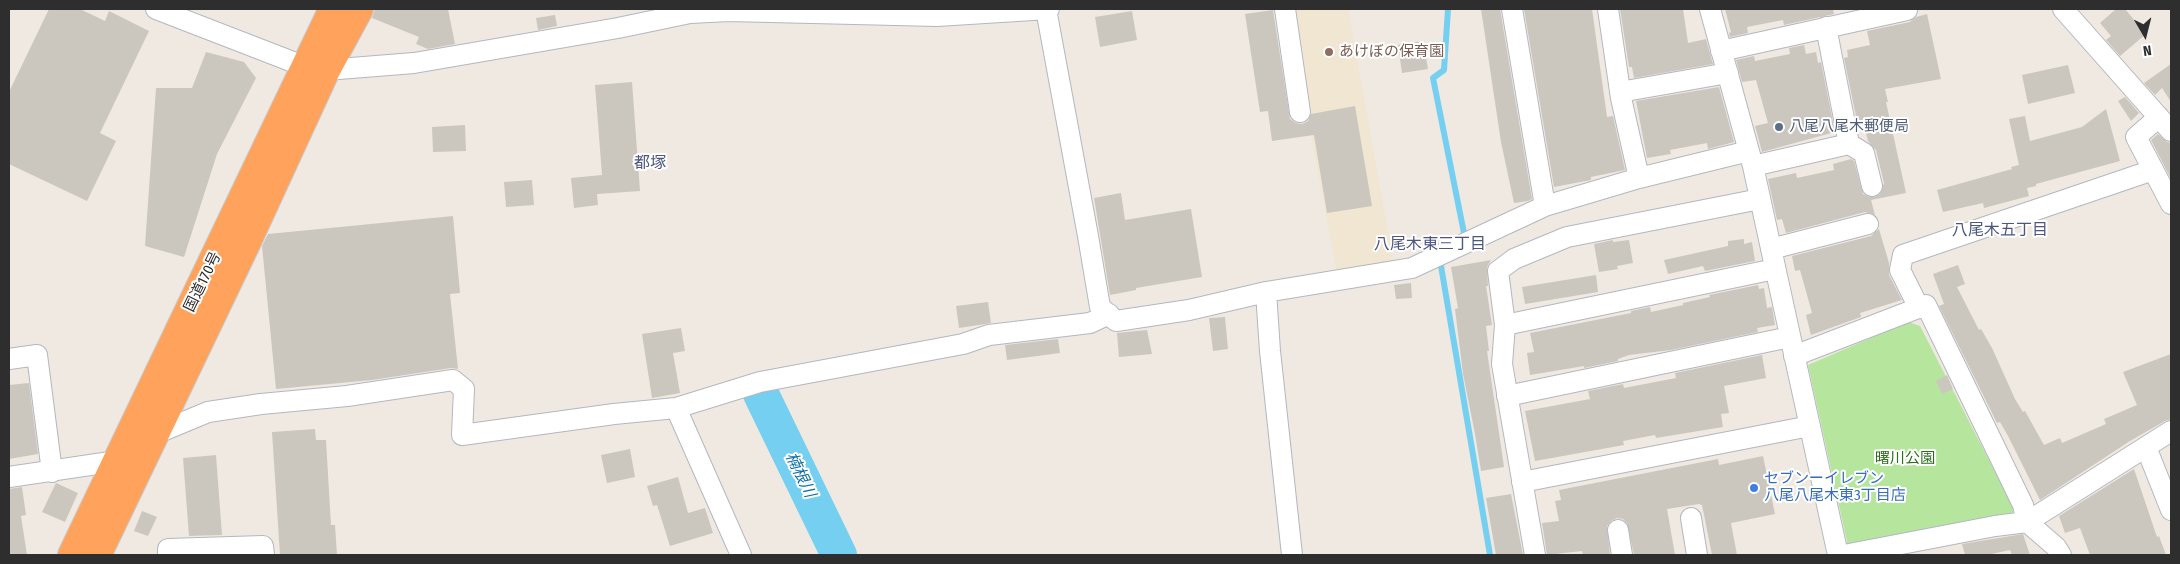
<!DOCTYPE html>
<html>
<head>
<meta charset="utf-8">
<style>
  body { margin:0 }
  #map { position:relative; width:2180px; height:564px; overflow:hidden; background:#efe9e1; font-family:"Fira Sans Condensed",sans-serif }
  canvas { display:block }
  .frame { position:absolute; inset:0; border:10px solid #2e2e2e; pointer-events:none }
  .north { position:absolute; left:2120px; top:10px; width:50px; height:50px; -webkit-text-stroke:4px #fff; paint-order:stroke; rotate:172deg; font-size:14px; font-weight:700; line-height:20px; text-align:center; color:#2e2e2e }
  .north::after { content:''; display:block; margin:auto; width:18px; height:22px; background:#2e2e2e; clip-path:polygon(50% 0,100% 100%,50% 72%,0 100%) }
</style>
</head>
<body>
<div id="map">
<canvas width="2180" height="564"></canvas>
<div class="frame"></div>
<div class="north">N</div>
</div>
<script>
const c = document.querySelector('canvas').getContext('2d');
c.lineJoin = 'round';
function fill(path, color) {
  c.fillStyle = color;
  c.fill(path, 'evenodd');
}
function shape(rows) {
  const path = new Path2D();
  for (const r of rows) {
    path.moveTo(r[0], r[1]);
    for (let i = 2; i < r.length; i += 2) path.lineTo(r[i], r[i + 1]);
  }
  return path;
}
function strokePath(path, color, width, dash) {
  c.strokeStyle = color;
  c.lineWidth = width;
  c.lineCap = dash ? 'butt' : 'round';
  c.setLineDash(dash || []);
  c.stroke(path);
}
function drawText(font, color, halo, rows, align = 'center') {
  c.font = font + ' "Fira Sans Condensed","Noto Sans JP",sans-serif';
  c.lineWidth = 4;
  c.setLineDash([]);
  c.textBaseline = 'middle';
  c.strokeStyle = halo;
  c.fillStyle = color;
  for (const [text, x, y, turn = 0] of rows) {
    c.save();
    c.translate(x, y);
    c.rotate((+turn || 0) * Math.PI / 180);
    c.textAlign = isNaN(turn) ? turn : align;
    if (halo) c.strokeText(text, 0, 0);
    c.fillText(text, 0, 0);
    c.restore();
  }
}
fill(shape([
  [1292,9,1348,9,1394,265,1337,273,1307,114]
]), '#f0e6d1');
fill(shape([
  [1908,322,1920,326,2014,509,2011,516,1848,546,1808,365]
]), '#b6e59e');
strokePath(shape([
  [1448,9,1444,70,1433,78,1464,233],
  [1440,260,1490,555]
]), '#75cff0', 6);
strokePath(shape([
  [761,394,839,555]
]), '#75cff0', 36);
fill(shape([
  [49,9,80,9,105,21,109,11,149,31,100,133,116,141,87,201,9,164,9,92],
  [375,9,448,9,455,44,428,49,416,44,419,37,372,18],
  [1481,9,1500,9,1532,199,1528,201,1514,203,1501,142],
  [1524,9,1592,9,1607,117,1613,116,1625,170,1591,177,1591,180,1554,187],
  [1620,9,1683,9,1688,43,1706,39,1713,64,1634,78,1632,67,1629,67],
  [1725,9,1833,9,1834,14,1784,25,1783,20,1747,27,1748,33,1730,37,1729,33,1731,32],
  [2116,9,2125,9,2146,34,2120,56,2106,40,2111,36,2100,23],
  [1273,10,1290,119,1296,123,1302,124,1308,121,1311,114,1355,106,1372,206,1327,213,1314,135,1272,141,1268,111,1260,112,1245,14],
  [1132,11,1137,40,1100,47,1095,17],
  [1927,14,1941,79,1885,89,1888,102,1886,102,1906,193,1871,200,1875,215,1865,212,1786,233,1782,219,1777,220,1768,179,1796,173,1797,178,1834,170,1833,164,1851,159,1854,161,1863,194,1869,197,1875,197,1880,194,1884,183,1876,150,1868,141,1864,125,1858,126,1844,58,1848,57,1847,50,1870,45,1867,31,1910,22,1916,17],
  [555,15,557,26,538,30,536,18],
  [1423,41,1428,69,1402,73,1398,45],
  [1804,45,1806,54,1816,52,1818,63,1821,62,1835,132,1762,152,1755,126,1768,123,1756,80,1742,82,1736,60,1754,56,1755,61,1790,54,1789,48],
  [206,52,244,62,256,78,217,154,184,257,145,246,156,88,192,88],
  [2171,64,2171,102,2162,88,2155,95,2144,83],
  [2068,65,2075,93,2028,104,2022,75],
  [632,82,640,191,597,194,598,205,574,208,571,178,602,175,595,85],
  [1719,87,1734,142,1708,149,1707,143,1670,150,1671,154,1647,158,1636,101],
  [2125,97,2139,113,2131,121,2118,101],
  [2106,109,2120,161,2036,184,2036,186,2027,188,2029,196,1984,208,1983,203,1943,212,1937,190,2012,169,2011,167,2019,165,2009,119,2025,116,2030,141,2082,127],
  [465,125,466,151,433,152,432,127],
  [2158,134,2167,142,2171,143,2171,179,2151,140],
  [532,180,534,205,506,207,504,182],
  [1121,193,1125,220,1191,209,1202,277,1136,288,1136,290,1110,295,1094,198],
  [453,216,460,293,450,294,458,369,451,368,372,380,276,389,262,246,268,234],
  [1879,229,1889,263,1889,275,1902,300,1860,313,1861,317,1811,335,1806,315,1812,313,1800,270,1795,271,1792,256,1871,236],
  [1744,239,1744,244,1752,242,1755,261,1705,271,1703,266,1668,274,1664,260,1728,246,1728,241],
  [1613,240,1613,242,1629,240,1633,263,1617,266,1618,269,1599,272,1594,244],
  [1491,260,1487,267,1488,286,1486,286,1492,325,1486,326,1489,351,1487,351,1504,467,1481,471,1475,434,1463,374,1455,309,1458,308,1451,267],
  [1958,265,1965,284,1957,287,1979,330,1981,329,1992,348,2015,399,2023,412,2025,411,2044,445,2060,438,2062,443,2106,424,2104,419,2137,405,2123,372,2171,354,2171,419,2165,421,2130,441,2040,500,2008,436,2000,422,1997,423,1939,306,1944,304,1933,274],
  [1596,275,1598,292,1525,304,1522,287],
  [1411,283,1412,298,1396,299,1394,285],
  [1758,285,1759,289,1764,288,1767,308,1772,307,1775,325,1757,328,1758,332,1671,350,1629,355,1618,359,1618,361,1584,368,1584,366,1530,375,1527,353,1534,352,1530,333,1631,313,1631,311,1650,307,1651,312,1683,305,1683,303,1710,297,1709,295],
  [988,302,991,323,959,328,956,306],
  [1225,317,1228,349,1213,351,1209,318],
  [681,328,685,351,673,353,680,393,652,398,642,334],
  [1147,330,1152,354,1119,357,1117,333],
  [1058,339,1060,353,1007,360,1005,345],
  [1762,355,1766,378,1724,386,1729,413,1721,414,1723,427,1656,438,1655,435,1623,441,1624,445,1535,461,1525,411,1590,399,1588,391,1623,384,1624,388,1676,378,1675,373],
  [1947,375,1953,389,1942,394,1936,381],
  [29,383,38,454,9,459,9,385],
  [315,429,316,440,326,440,331,525,335,525,337,555,280,555,272,432],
  [630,449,635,477,607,483,601,455],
  [216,455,222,535,189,536,183,458],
  [1763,456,1775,514,1731,523,1737,555,1712,555,1702,505,1699,504,1667,509,1675,555,1634,555,1627,523,1623,519,1617,518,1611,521,1607,526,1610,555,1583,555,1582,551,1547,555,1542,523,1559,521,1555,501,1561,500,1559,490,1718,459,1719,465],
  [2134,469,2157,537,2159,536,2166,555,2090,555,2080,528,2065,533,2059,516],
  [678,477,688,513,705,508,713,533,670,546,657,505,653,506,647,486],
  [56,483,78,493,65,522,42,512],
  [22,487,26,515,21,516,27,555,9,555,9,489],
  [1511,494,1523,555,1496,555,1486,498],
  [142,511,157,517,148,536,134,531],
  [2023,534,2030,555,2012,555,2010,550,1987,555,1965,555,1962,544]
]), '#cbc7bf');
const minor = shape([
  [156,9,306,67,326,70,414,63,618,28,690,13,729,11,937,16,1049,9],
  [1046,9,1088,236,1100,307,1116,321,1189,310,1266,292,1412,268,1545,206,1639,178,1749,151],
  [1285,9,1300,112],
  [1512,9,1545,206],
  [1608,9,1621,98,1639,178],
  [1710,9,1753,166,1838,555],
  [2063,9,2171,131],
  [1721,51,1907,10],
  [1620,92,1728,73],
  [2159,117,2136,137,2171,204],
  [1849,144,1864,153,1872,186],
  [1753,166,1849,144,1826,27],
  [1771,249,1868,224],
  [1266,292,1270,351,1292,555],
  [1919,308,1900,270,1903,255,2153,170],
  [1505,325,1775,269],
  [1794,356,1926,305,2023,505,2027,522,2171,431],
  [9,359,37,355,52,472],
  [1507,396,1790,337],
  [676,408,741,555],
  [155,434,208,412,261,404,347,396,453,380,464,389,462,435,614,414,676,408,760,382,963,344,989,335,1090,323,1109,314],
  [2146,447,2171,510],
  [9,477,117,461],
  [1522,482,1810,426],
  [1691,518,1697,555],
  [1618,530,1622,555],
  [168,555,168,549,263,546,264,555],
  [1535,555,1502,364,1505,325,1498,271,1514,259,1567,237,1760,199],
  [1844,555,1995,526,2027,522,2056,547,2061,555]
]);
const highway = shape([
  [72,555,333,9],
  [97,555,245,246,326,70,359,9]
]);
strokePath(minor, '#b4b7c1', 22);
strokePath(highway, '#c9c9c9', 30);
strokePath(minor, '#fff', 20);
strokePath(highway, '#ffa35c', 28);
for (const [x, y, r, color] of [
  [1329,52,5,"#8d6e63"],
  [1779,127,5,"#5c6f8a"],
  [1754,488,5,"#3f7fe0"]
]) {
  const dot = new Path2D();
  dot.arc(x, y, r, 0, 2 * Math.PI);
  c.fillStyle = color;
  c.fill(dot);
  strokePath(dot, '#fff', 2);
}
drawText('15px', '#785e54', '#fff', [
  ["あけぼの保育園",1339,52]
], 'left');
drawText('15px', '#4e5e75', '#fff', [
  ["八尾八尾木郵便局",1789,127]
], 'left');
drawText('15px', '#2e2e2e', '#fff', [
  ["国道170号",203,282,-64]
]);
drawText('15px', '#2c6e1b', '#fff', [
  ["曙川公園",1905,459]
]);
drawText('15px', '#366cbe', '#fff', [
  ["セブンーイレブン",1764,479],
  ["八尾八尾木東3丁目店",1764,496]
], 'left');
drawText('16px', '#4d5680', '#fff', [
  ["都塚",650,164],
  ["八尾木五丁目",2000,231],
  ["八尾木東三丁目",1430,245]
]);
drawText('italic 16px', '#0d6fa3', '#fff', [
  ["楠根川",800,475,64]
]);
</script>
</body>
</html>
